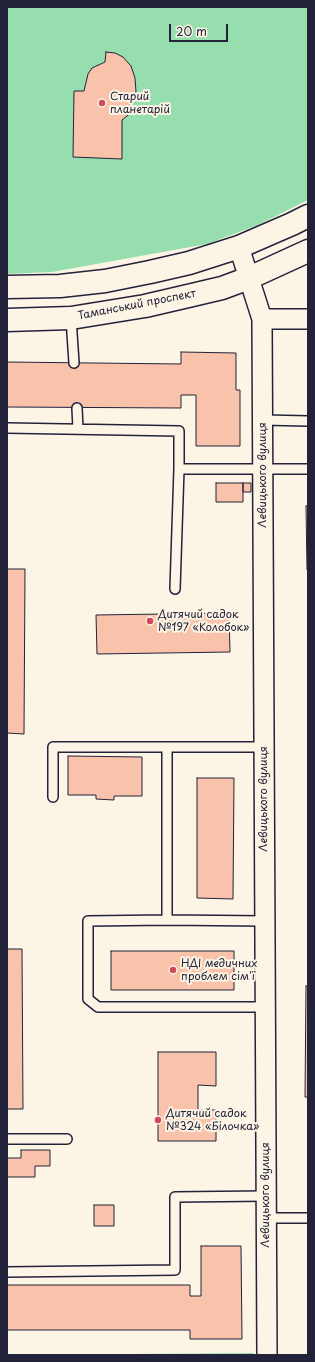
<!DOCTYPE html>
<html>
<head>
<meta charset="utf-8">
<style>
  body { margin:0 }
  #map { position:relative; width:315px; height:1362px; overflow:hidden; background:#fcf5e5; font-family:"Playpen Sans",sans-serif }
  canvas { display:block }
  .frame { position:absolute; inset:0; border:8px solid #22223b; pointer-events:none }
  .scale { position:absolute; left:169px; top:24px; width:59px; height:18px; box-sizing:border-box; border:2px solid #22223b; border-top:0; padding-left:5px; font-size:12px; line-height:14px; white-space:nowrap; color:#22223b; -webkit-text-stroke:3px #fcf5e5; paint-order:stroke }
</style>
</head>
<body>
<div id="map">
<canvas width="315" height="1362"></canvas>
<div class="frame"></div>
<div class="scale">20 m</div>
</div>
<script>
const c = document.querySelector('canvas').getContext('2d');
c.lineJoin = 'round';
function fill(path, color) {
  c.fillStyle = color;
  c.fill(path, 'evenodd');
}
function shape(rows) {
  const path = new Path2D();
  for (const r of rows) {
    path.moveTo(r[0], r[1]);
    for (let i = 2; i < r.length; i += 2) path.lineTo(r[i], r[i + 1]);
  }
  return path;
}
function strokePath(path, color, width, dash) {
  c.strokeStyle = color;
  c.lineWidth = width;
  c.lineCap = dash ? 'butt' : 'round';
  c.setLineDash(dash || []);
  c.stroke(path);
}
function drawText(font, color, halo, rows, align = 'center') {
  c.font = font + ' "Playpen Sans",sans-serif';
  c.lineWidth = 4;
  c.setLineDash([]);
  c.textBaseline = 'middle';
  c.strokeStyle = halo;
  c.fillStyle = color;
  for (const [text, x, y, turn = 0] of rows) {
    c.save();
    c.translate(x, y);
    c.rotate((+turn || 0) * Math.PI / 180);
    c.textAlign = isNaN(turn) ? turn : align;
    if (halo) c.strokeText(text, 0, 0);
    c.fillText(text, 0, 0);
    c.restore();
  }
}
fill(shape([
  [7,7,308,7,308,200,258,225,207,244,52,272,7,274],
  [253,1353,253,1355,7,1355]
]), '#96dead');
const building = shape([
  [106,52,115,53,123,57,131,66,135,78,136,92,133,100,128,107,133,111,122,120,122,159,73,157,74,91,84,91,88,74,92,68,105,62,106,52],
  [181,352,236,353,236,390,240,390,240,446,196,446,196,395,181,395,181,408,7,407,7,362,181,364,181,352],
  [216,483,243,483,243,502,216,502,216,483],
  [243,483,251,483,251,492,243,492,243,483],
  [306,506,308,506,308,570,307,570,306,506],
  [7,569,25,569,24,734,7,733,7,569],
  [229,613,230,652,97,654,96,615,229,613],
  [68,756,142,757,142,796,114,796,114,800,96,799,96,795,68,795,68,756],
  [197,778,234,778,233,899,197,898,197,778],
  [7,949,22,949,23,1109,7,1109,7,949],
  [111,951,234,951,234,990,111,990,111,951],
  [306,986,308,986,308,1097,305,1097,306,986],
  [158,1052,216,1052,216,1086,198,1085,198,1110,216,1110,216,1141,158,1141,158,1052],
  [21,1150,50,1150,50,1166,35,1166,35,1177,7,1177,7,1158,21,1158,21,1150],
  [94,1205,114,1205,114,1226,94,1226,94,1205],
  [201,1246,241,1246,242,1339,190,1339,190,1330,7,1330,7,1285,190,1285,190,1296,201,1296,201,1246]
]);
fill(building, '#f8c2ab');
strokePath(building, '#22223b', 1);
const service = shape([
  [71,318,74,363],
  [77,408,78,429],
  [263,420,308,421],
  [7,428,179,431,179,469,308,469],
  [175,589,179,469],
  [167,748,167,920,265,921],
  [53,797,53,747,264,747],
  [167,920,88,921,88,999,98,1007,265,1007],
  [7,1139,67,1139],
  [266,1218,308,1218],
  [7,1272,175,1270,175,1197,266,1196]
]);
const minor = shape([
  [239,247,262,319,267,1355],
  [262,319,308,319]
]);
const tertiary = shape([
  [7,287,60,286,105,281,150,272,189,263,239,247,292,224,308,216],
  [7,320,71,318,145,306,188,296,222,288,249,278,308,251]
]);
strokePath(service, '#22223b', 12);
strokePath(minor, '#22223b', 22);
strokePath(tertiary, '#22223b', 25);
strokePath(service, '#fcf5e5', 9);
strokePath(minor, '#fcf5e5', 19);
strokePath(tertiary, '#fcf5e5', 22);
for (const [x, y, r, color] of [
  [102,103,4,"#d1495b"],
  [150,621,4,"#d1495b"],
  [173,970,4,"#d1495b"],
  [158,1120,4,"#d1495b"]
]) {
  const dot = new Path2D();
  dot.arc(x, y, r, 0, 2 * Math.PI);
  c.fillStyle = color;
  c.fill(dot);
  strokePath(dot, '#fcf5e5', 1.5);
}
drawText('11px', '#22223b', '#fcf5e5', [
  ["Старий",110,97],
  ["планетарій",110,110],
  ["Дитячий садок",158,615],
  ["№197 «Колобок»",158,628],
  ["НДІ медичних",181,964],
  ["проблем сім'ї",181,977],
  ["Дитячий садок",166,1114],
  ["№324 «Білочка»",166,1127]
], 'left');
drawText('11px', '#22223b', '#fcf5e5', [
  ["Таманський проспект",137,305,-11],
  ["Левицького вулиця",263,475,-90],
  ["Левицького вулиця",264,799,-90],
  ["Левицького вулиця",266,1195,-90]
]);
</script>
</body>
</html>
